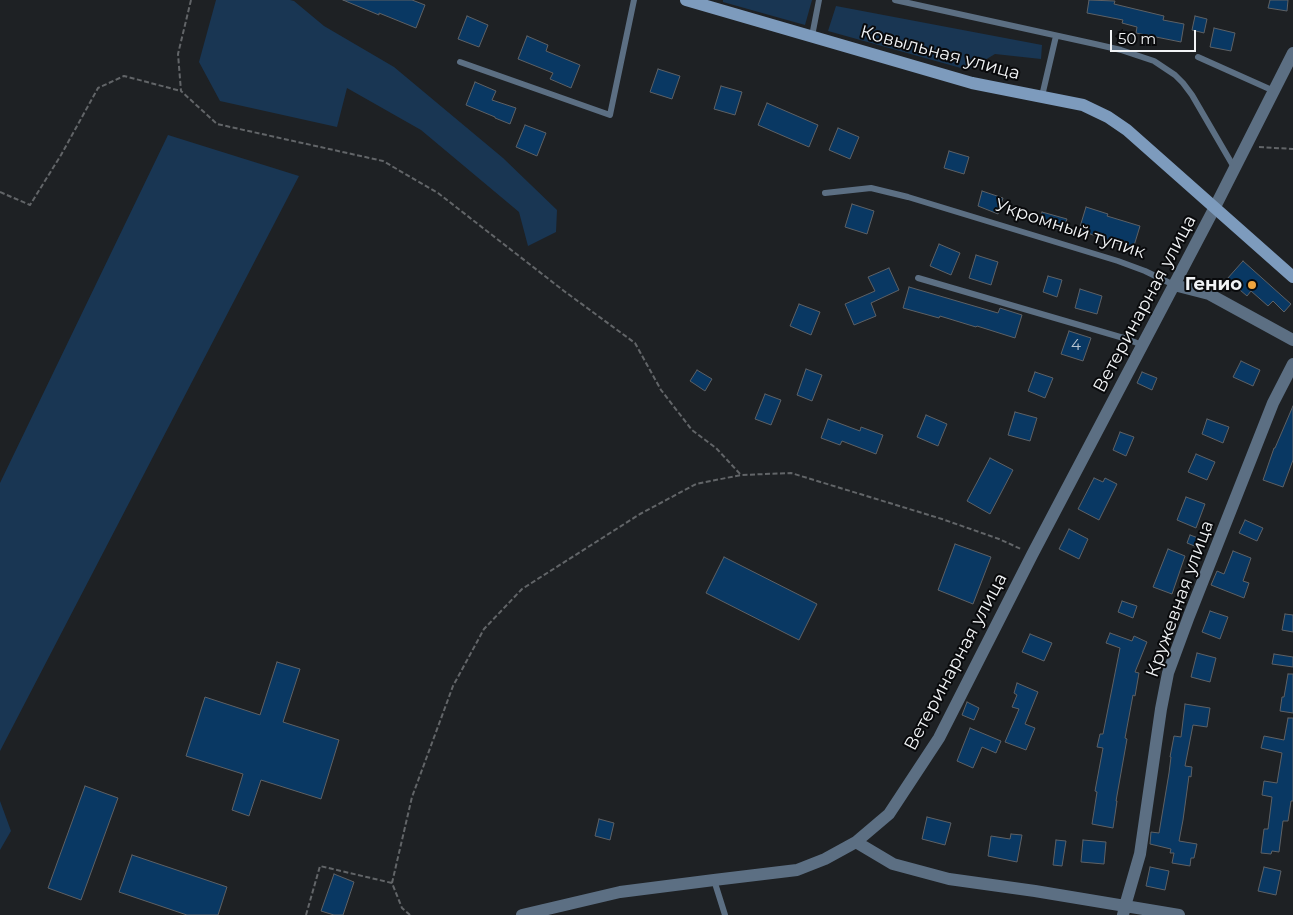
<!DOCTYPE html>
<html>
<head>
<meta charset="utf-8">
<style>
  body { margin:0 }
  #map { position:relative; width:1293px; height:915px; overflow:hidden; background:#1e2124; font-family:Montserrat,sans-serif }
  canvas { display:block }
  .scale { position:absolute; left:1110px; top:30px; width:86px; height:22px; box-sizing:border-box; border:2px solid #f2f4f6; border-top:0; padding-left:6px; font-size:15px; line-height:18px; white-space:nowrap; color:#f2f4f6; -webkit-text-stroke:4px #090a0c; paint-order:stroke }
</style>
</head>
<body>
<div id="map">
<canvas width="1293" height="915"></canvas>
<div class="scale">50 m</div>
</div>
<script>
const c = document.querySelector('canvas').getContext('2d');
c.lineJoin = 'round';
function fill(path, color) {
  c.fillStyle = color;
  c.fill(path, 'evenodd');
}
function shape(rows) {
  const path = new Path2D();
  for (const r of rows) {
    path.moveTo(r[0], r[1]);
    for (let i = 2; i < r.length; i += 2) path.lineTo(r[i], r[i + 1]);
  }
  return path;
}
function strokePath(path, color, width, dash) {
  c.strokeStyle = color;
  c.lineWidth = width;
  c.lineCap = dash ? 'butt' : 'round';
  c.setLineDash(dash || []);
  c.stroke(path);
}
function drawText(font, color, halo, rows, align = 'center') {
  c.font = font + ' Montserrat,sans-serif';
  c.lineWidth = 4;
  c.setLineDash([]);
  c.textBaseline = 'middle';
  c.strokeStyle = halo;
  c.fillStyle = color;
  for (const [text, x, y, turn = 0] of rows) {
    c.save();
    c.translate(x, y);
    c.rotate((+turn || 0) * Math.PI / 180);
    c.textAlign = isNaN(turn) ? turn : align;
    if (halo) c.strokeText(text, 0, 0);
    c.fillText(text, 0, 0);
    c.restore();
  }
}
fill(shape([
  [216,0,290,0,294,1,324,26,394,67,503,158,557,210,556,232,528,246,519,212,421,130,347,88,337,127,220,101,199,62],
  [723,0,812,0,805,25,723,2],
  [836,6,1042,45,1041,59,995,54,968,70,828,31],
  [168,135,299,176,0,751,0,483],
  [0,801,11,831,0,850]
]), '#193653');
const building = shape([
  [343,0,412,0,425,5,416,28,379,13,379,15,343,0],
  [1089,0,1115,1,1114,4,1164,16,1163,20,1184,24,1181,42,1136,33,1137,27,1122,23,1123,20,1087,13,1089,0],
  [1270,0,1288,0,1287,11,1268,8,1270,0],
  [467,16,488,25,479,47,458,39,467,16],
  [1195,16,1207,19,1204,33,1192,30,1195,16],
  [1214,28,1235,33,1231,51,1210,47,1214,28],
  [527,36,548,45,546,51,580,65,571,88,550,79,553,73,518,59,527,36],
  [658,69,680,76,672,99,650,92,658,69],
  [475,82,496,91,492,100,516,108,510,124,495,118,495,117,466,105,475,82],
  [721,86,742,92,735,115,714,109,721,86],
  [767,103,818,125,809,147,758,125,767,103],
  [525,125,546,133,537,156,516,147,525,125],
  [838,128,859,137,850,159,829,150,838,128],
  [949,151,969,157,964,174,944,168,949,151],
  [982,191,1003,198,998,214,978,206,982,191],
  [852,204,874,211,867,234,845,227,852,204],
  [1086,207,1108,214,1107,216,1140,226,1133,249,1079,230,1086,207],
  [1042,212,1067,219,1063,230,1038,223,1042,212],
  [939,244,960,253,951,275,930,266,939,244],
  [976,255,998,262,991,285,969,278,976,255],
  [1243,261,1291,304,1284,312,1273,301,1268,306,1251,291,1247,296,1227,279,1243,261],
  [889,268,899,290,871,303,876,316,854,325,845,304,875,291,868,277,889,268],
  [1048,276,1062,280,1057,297,1043,292,1048,276],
  [909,287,998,313,1000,308,1022,315,1015,338,977,326,976,327,940,316,939,318,903,308,909,287],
  [1080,289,1102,296,1097,314,1075,308,1080,289],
  [799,304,820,312,811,335,790,326,799,304],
  [1069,331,1091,338,1083,361,1061,354,1069,331],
  [1241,361,1260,370,1253,386,1233,377,1241,361],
  [806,369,822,375,812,401,797,395,806,369],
  [697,370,712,379,705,391,690,381,697,370],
  [1035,372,1053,378,1045,398,1028,391,1035,372],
  [1142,372,1157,378,1152,390,1137,383,1142,372],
  [765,394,781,400,771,425,755,419,765,394],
  [1293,406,1293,460,1283,487,1263,480,1274,448,1275,448,1293,406],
  [1015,412,1037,418,1030,441,1008,435,1015,412],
  [926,415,947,424,938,446,917,437,926,415],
  [828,419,860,431,861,427,883,435,876,454,842,441,840,445,821,438,828,419],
  [1207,419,1229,427,1223,443,1202,434,1207,419],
  [1120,432,1134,437,1126,456,1113,450,1120,432],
  [1196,454,1215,462,1207,480,1188,472,1196,454],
  [990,458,1013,470,990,514,967,501,990,458],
  [1094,478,1103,482,1105,478,1117,484,1099,520,1078,509,1094,478],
  [1186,497,1205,504,1196,528,1177,520,1186,497],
  [1245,520,1263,528,1257,541,1239,533,1245,520],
  [1069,529,1088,539,1079,559,1059,549,1069,529],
  [1190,535,1201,539,1197,547,1187,543,1190,535],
  [955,544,991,557,973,604,938,590,955,544],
  [1168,549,1185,556,1172,594,1153,587,1168,549],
  [1233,551,1251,558,1243,581,1249,583,1244,598,1211,585,1217,571,1224,574,1233,551],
  [724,557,817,604,799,640,706,593,724,557],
  [1122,601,1137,606,1133,618,1118,612,1122,601],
  [1210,611,1228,617,1220,639,1202,632,1210,611],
  [1285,614,1293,615,1293,632,1282,630,1285,614],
  [1110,633,1132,641,1134,636,1147,642,1135,672,1139,673,1135,696,1133,695,1125,738,1127,739,1116,801,1117,801,1113,828,1092,824,1097,792,1095,791,1103,748,1097,747,1100,734,1103,734,1120,648,1106,643,1110,633],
  [1030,634,1052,643,1044,661,1022,652,1030,634],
  [1197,653,1216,658,1210,682,1191,677,1197,653],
  [1274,654,1293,657,1293,667,1272,664,1274,654],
  [277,662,300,669,283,722,339,740,321,799,261,780,249,816,232,810,243,774,186,756,205,697,260,715,277,662],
  [1288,674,1293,674,1293,713,1280,711,1282,697,1284,697,1288,674],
  [1017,683,1038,692,1025,724,1035,728,1026,750,1005,742,1019,709,1012,707,1017,695,1014,693,1017,683],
  [967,702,979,708,974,720,962,715,967,702],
  [1185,704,1210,708,1207,727,1193,725,1185,766,1192,767,1191,777,1189,776,1183,820,1179,841,1197,844,1194,858,1191,858,1190,866,1172,863,1174,853,1170,853,1171,849,1150,844,1151,832,1159,833,1169,773,1171,757,1170,757,1174,736,1181,737,1185,704],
  [1288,718,1293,718,1293,801,1291,801,1288,821,1283,821,1279,852,1272,851,1271,854,1261,853,1264,829,1268,829,1272,797,1262,795,1264,781,1277,783,1282,753,1261,748,1264,736,1284,740,1288,718],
  [970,728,1001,741,996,753,982,747,973,768,957,761,970,728],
  [85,786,118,798,81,900,48,888,85,786],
  [927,817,951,823,945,845,922,839,927,817],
  [599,819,614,823,610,840,595,836,599,819],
  [1011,834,1022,835,1017,862,988,856,991,836,1010,839,1011,834],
  [1056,840,1066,841,1062,866,1053,865,1056,840],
  [1083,840,1106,842,1104,864,1081,862,1083,840],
  [132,855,227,887,218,915,187,915,119,892,132,855],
  [1150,867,1169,871,1165,890,1146,886,1150,867],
  [1264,867,1281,871,1276,895,1258,891,1264,867],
  [334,874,354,882,343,915,334,915,321,911,334,874]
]);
fill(building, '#093863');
strokePath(building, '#5e6165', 1);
strokePath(shape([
  [191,0,178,54,181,91,217,124,383,161,438,193,564,291,635,343,661,390,692,430,716,448,741,475],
  [1259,147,1293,149],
  [0,192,30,205,61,155,98,88,124,76,181,91],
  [306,915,320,866,392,883],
  [410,915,402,908,392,883,412,797,453,686,484,629,522,589,640,514,696,484,741,475,791,473,942,519,999,539,1021,549]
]), '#626568', 2, [5, 2.5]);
strokePath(shape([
  [895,0,1095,44,1121,50,1154,61,1175,75,1183,83,1192,95,1235,169],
  [812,36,819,0],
  [1198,57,1274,91],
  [460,62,610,115,634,0],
  [1042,96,1056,36],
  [825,193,871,188,908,197,1118,261,1145,271,1174,285],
  [918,278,1127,339,1142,345],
  [714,880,725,915]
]), '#5c6f83', 6);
strokePath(shape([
  [1174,285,1209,294,1293,340],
  [856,842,893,864,949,879,1035,891,1179,915],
  [522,915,620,892,714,880,797,870,825,859,856,842,889,814,939,738,1032,555,1215,207,1293,53],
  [1123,915,1125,906,1140,854,1161,709,1168,673,1189,616,1273,403,1293,364]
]), '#5c6f83', 12);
strokePath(shape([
  [686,0,972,83,1083,105,1108,117,1127,130,1293,277]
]), '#7d9bbd', 12);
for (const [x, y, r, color] of [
  [1252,285,5,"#f1a63f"]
]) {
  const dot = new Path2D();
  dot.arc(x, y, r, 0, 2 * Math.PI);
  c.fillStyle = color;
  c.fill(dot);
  strokePath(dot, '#090a0c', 2);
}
drawText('15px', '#b8c5d1', null, [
  ["4",1076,346]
]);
drawText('18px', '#f2f4f6', '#090a0c', [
  ["Ковыльная улица",940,53,15],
  ["Укромный тупик",1070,229,18],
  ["Ветеринарная улица",1145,304,-62],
  ["Кружевная улица",1180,599,-70],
  ["Ветеринарная улица",956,662,-62]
]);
drawText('bold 18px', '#f2f4f6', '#090a0c', [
  ["Генио",1242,285]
], 'right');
</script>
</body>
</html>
